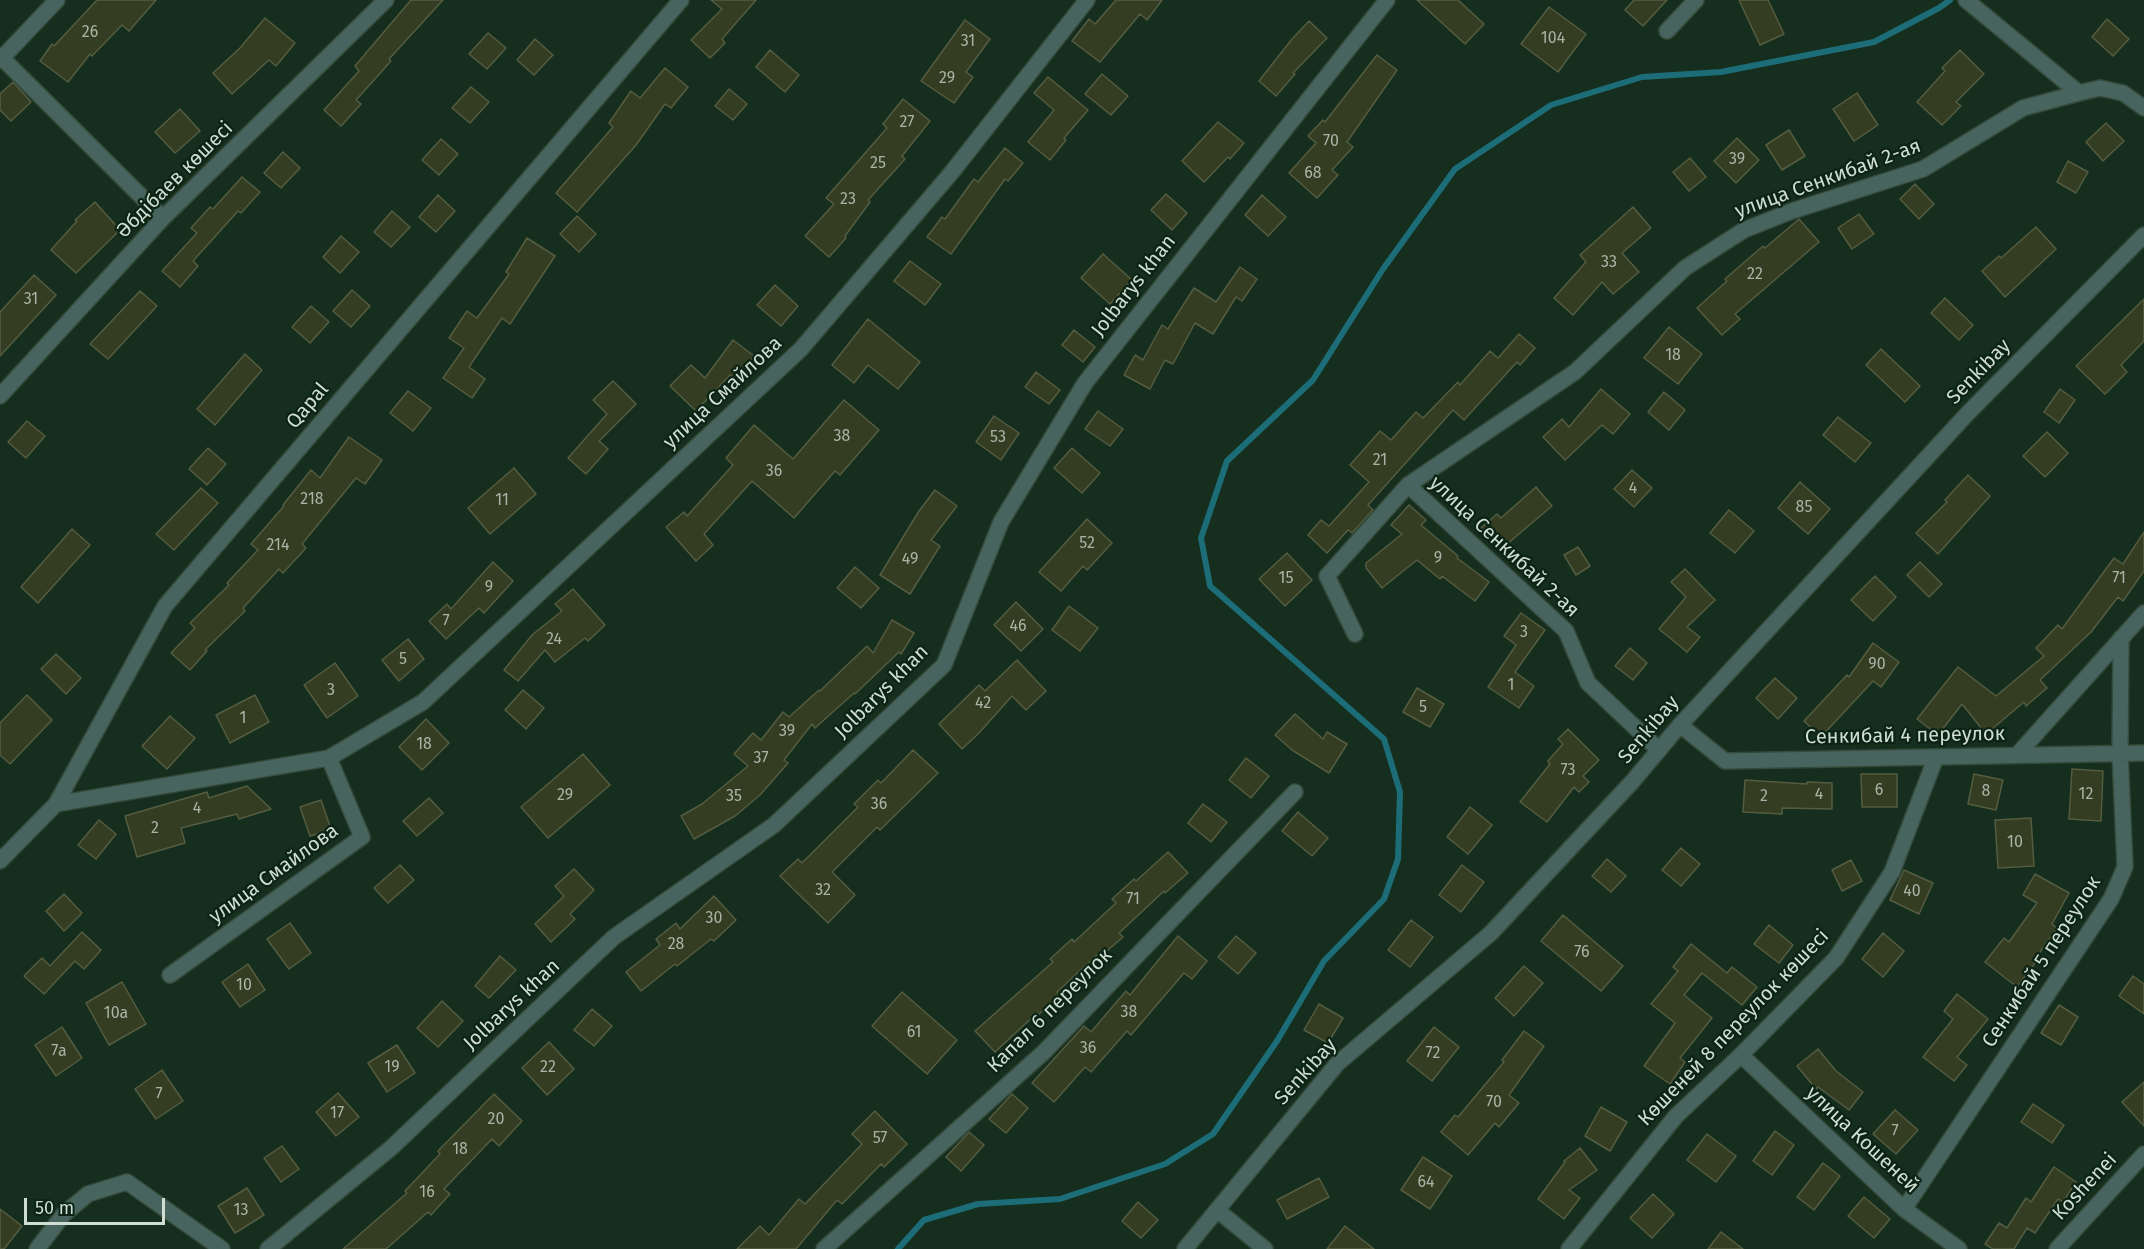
<!DOCTYPE html>
<html>
<head>
<meta charset="utf-8">
<style>
  body { margin:0 }
  #map { position:relative; width:2144px; height:1249px; overflow:hidden; background:#162e1d; font-family:"Fira Sans",sans-serif }
  canvas { display:block }
  .scale { position:absolute; left:24px; top:1198px; width:141px; height:27px; box-sizing:border-box; border:3px solid #cfddd2; border-top:0; padding-left:8px; font-size:18px; line-height:21px; white-space:nowrap; color:#cfddd2; -webkit-text-stroke:4px #0c2414; paint-order:stroke }
</style>
</head>
<body>
<div id="map">
<canvas width="2144" height="1249"></canvas>
<div class="scale">50 m</div>
</div>
<script>
const c = document.querySelector('canvas').getContext('2d');
c.lineJoin = 'round';
function shape(rows) {
  const path = new Path2D();
  for (const r of rows) {
    path.moveTo(r[0], r[1]);
    for (let i = 2; i < r.length; i += 2) path.lineTo(r[i], r[i + 1]);
  }
  return path;
}
function strokePath(path, color, width, dash) {
  c.strokeStyle = color;
  c.lineWidth = width;
  c.lineCap = dash ? 'butt' : 'round';
  c.setLineDash(dash || []);
  c.stroke(path);
}
function fill(path, color) {
  c.fillStyle = color;
  c.fill(path, 'evenodd');
}
function drawText(font, color, halo, rows, align = 'center') {
  c.font = font + ' "Fira Sans",sans-serif';
  c.lineWidth = 4.5;
  c.setLineDash([]);
  c.textBaseline = 'middle';
  c.strokeStyle = halo;
  c.fillStyle = color;
  for (const [text, x, y, turn = 0] of rows) {
    c.save();
    c.translate(x, y);
    c.rotate((+turn || 0) * Math.PI / 180);
    c.textAlign = isNaN(turn) ? turn : align;
    if (halo) c.strokeText(text, 0, 0);
    c.fillText(text, 0, 0);
    c.restore();
  }
}
strokePath(shape([
  [898,1249,924,1220,978,1204,1060,1199,1165,1164,1213,1134,1277,1041,1324,961,1384,899,1398,859,1400,792,1384,739,1210,586,1201,538,1227,461,1313,380,1383,269,1455,169,1551,105,1642,77,1721,72,1874,42,1939,8,1950,0]
]), '#1d6d79', 6);
const building = shape([
  [97,0,156,0,129,31,122,25,92,56,90,54,68,82,40,61,52,44,54,46,97,0],
  [411,0,443,0,389,59,391,61,356,100,361,104,341,126,324,110,359,71,355,66,411,0],
  [711,0,756,0,722,39,725,43,710,58,691,40,722,9,711,0],
  [1116,0,1162,0,1147,20,1140,14,1100,62,1072,41,1089,19,1095,24,1116,0],
  [1417,0,1458,0,1484,24,1465,44,1417,0],
  [1634,0,1667,0,1643,26,1625,10,1634,0],
  [1739,0,1768,0,1784,34,1760,45,1739,0],
  [1549,7,1586,34,1558,72,1521,44,1549,7],
  [265,18,295,43,276,66,269,60,232,94,213,73,240,48,265,18],
  [2107,19,2129,39,2113,56,2092,37,2107,19],
  [965,20,990,39,966,72,973,77,954,103,921,81,965,20],
  [1309,21,1327,38,1293,73,1295,74,1276,96,1259,81,1292,39,1309,21],
  [488,33,506,48,487,69,469,54,488,33],
  [535,39,553,55,534,75,517,60,535,39],
  [770,50,799,75,785,92,756,67,770,50],
  [1960,50,1984,74,1956,102,1961,106,1942,125,1917,102,1945,71,1942,68,1960,50],
  [1377,55,1397,70,1347,142,1353,147,1332,170,1338,175,1317,198,1289,173,1316,143,1308,136,1323,120,1325,122,1377,55],
  [665,68,688,87,671,108,665,104,636,145,577,212,556,193,613,127,609,123,631,91,640,98,665,68],
  [1102,74,1128,96,1111,115,1085,94,1102,74],
  [1048,77,1088,110,1064,138,1066,140,1050,160,1028,142,1054,110,1034,93,1048,77],
  [13,82,31,102,11,121,0,110,0,94,13,82],
  [471,87,489,102,470,123,452,108,471,87],
  [729,89,747,104,733,120,715,106,729,89],
  [1857,93,1878,125,1854,141,1833,109,1857,93],
  [903,99,930,121,902,156,905,159,868,200,870,202,845,236,846,238,829,257,805,236,834,204,826,198,887,128,883,124,903,99],
  [180,109,200,131,175,153,155,132,180,109],
  [1218,122,1244,143,1230,159,1228,157,1204,182,1182,161,1218,122],
  [2106,123,2124,141,2103,161,2086,142,2106,123],
  [1789,130,1805,156,1782,170,1766,145,1789,130],
  [1737,138,1759,160,1736,183,1714,161,1737,138],
  [441,139,458,154,439,175,422,160,441,139],
  [1005,148,1023,163,1008,181,1005,179,951,254,927,237,942,217,945,219,974,179,978,182,1005,148],
  [283,152,300,168,281,188,264,173,283,152],
  [1690,158,1706,177,1689,191,1673,172,1690,158],
  [2068,161,2088,172,2076,193,2057,182,2068,161],
  [242,177,260,192,241,213,238,211,193,261,198,266,180,287,162,271,197,233,191,228,210,207,213,209,242,177],
  [1915,184,1934,204,1919,219,1900,199,1915,184],
  [1166,194,1187,213,1172,230,1151,210,1166,194],
  [438,195,455,211,436,232,419,217,438,195],
  [1262,195,1286,217,1268,236,1245,215,1262,195],
  [95,202,120,230,76,273,51,250,77,221,75,220,95,202],
  [1633,207,1651,228,1622,253,1639,272,1613,294,1602,282,1573,315,1554,298,1586,262,1580,255,1633,207],
  [392,211,410,227,391,247,374,232,392,211],
  [1859,214,1874,234,1852,249,1838,228,1859,214],
  [577,216,596,234,579,252,560,234,577,216],
  [1799,219,1819,242,1735,314,1740,319,1722,335,1697,308,1727,281,1725,279,1763,246,1765,248,1799,219],
  [2036,227,2056,249,2005,297,1982,271,1999,256,2001,258,2036,227],
  [341,236,359,252,340,273,323,257,341,236],
  [527,238,555,256,510,324,502,318,469,367,485,379,472,398,443,378,464,348,449,338,467,311,477,318,509,274,506,272,527,238],
  [1103,254,1132,280,1110,304,1081,278,1103,254],
  [910,261,941,284,925,305,894,281,910,261],
  [1240,267,1257,279,1242,301,1236,297,1213,334,1195,323,1173,364,1165,360,1150,389,1124,375,1135,355,1143,360,1162,325,1168,329,1194,288,1216,302,1240,267],
  [34,275,56,295,0,356,0,312,34,275],
  [775,285,798,306,781,326,757,305,775,285],
  [352,290,370,306,351,327,333,311,352,290],
  [140,291,157,306,108,359,90,344,140,291],
  [1945,298,1973,325,1959,340,1931,313,1945,298],
  [2144,299,2144,341,2121,365,2127,372,2105,394,2076,366,2144,299],
  [311,306,329,322,310,343,292,327,311,306],
  [868,319,920,362,898,389,868,365,854,383,832,365,868,319],
  [1669,327,1702,354,1678,384,1644,358,1669,327],
  [1074,330,1095,347,1083,362,1062,345,1074,330],
  [1519,334,1535,348,1520,365,1517,362,1464,420,1453,410,1368,505,1373,510,1352,533,1348,530,1327,553,1308,535,1321,520,1329,526,1369,482,1350,465,1380,431,1391,440,1416,412,1423,418,1458,382,1460,385,1490,351,1498,358,1519,334],
  [733,340,754,356,736,380,730,375,696,411,670,386,691,365,705,378,733,340],
  [1881,349,1920,386,1905,402,1866,365,1881,349],
  [245,354,262,370,215,425,197,409,245,354],
  [1036,372,1060,390,1049,404,1025,387,1036,372],
  [613,381,636,404,599,441,608,449,586,474,568,458,607,414,593,400,613,381],
  [1601,389,1630,414,1613,434,1602,425,1565,460,1543,437,1562,419,1569,427,1601,389],
  [2060,389,2075,400,2059,423,2044,412,2060,389],
  [408,391,431,408,413,431,390,413,408,391],
  [1664,392,1685,410,1669,430,1648,412,1664,392],
  [844,400,879,430,840,475,835,471,794,518,752,481,704,534,713,545,696,561,666,527,684,512,687,516,733,465,726,458,754,425,793,459,844,400],
  [1098,411,1123,429,1110,446,1085,429,1098,411],
  [994,416,1019,433,1001,460,976,442,994,416],
  [1838,417,1871,443,1855,462,1823,435,1838,417],
  [27,421,45,436,26,458,8,442,27,421],
  [2047,432,2068,453,2045,477,2023,456,2047,432],
  [349,437,382,460,365,484,356,478,302,544,306,548,283,573,279,569,243,608,245,611,205,650,207,651,190,670,171,653,195,628,190,623,229,585,227,583,258,550,251,544,284,506,283,505,311,470,320,478,349,437],
  [208,448,226,464,207,485,189,469,208,448],
  [1072,448,1100,473,1082,493,1054,468,1072,448],
  [514,468,536,494,490,534,468,508,514,468],
  [1632,470,1652,488,1634,507,1614,489,1632,470],
  [1968,475,1990,496,1938,554,1916,533,1947,502,1945,500,1968,475],
  [1800,482,1830,509,1808,534,1778,508,1800,482],
  [1536,487,1552,506,1500,550,1481,528,1497,514,1501,518,1536,487],
  [201,488,218,503,174,550,156,534,201,488],
  [935,490,957,506,931,540,940,546,910,594,880,575,919,511,935,490],
  [1409,505,1426,520,1421,525,1458,556,1457,558,1489,582,1475,601,1442,576,1440,579,1417,560,1382,588,1366,568,1366,563,1402,534,1391,525,1409,505],
  [1729,510,1754,531,1735,553,1710,533,1729,510],
  [1087,519,1112,543,1087,570,1083,566,1061,591,1039,572,1087,519],
  [72,529,90,545,38,603,21,587,72,529],
  [2144,532,2144,571,2123,601,2118,597,2091,632,2040,680,2047,688,2026,706,2024,702,1986,734,1962,704,1938,735,1917,719,1958,667,1996,696,2044,656,2036,648,2058,625,2062,629,2114,558,2123,564,2144,532],
  [1578,547,1590,566,1576,575,1564,555,1578,547],
  [1287,553,1312,580,1285,606,1259,579,1287,553],
  [493,562,513,581,484,613,479,608,446,639,429,621,447,604,451,609,493,562],
  [1920,562,1942,584,1929,597,1907,575,1920,562],
  [855,567,879,588,861,608,837,588,855,567],
  [1685,569,1715,600,1687,627,1700,637,1687,652,1659,629,1686,597,1671,582,1685,569],
  [1875,576,1896,597,1873,621,1851,600,1875,576],
  [573,589,605,625,588,641,585,638,555,662,545,650,518,681,504,670,532,635,562,611,555,604,573,589],
  [1016,602,1043,629,1021,651,994,625,1016,602],
  [1069,606,1098,628,1080,651,1052,630,1069,606],
  [1521,613,1545,630,1515,672,1534,686,1519,708,1488,687,1516,645,1504,636,1521,613],
  [892,620,914,633,901,654,899,652,855,694,854,693,815,728,812,724,784,760,788,763,760,795,735,816,694,839,681,816,702,804,748,766,734,754,753,733,761,740,783,712,789,717,819,690,820,691,867,646,873,653,892,620],
  [408,639,424,659,399,681,382,660,408,639],
  [1873,643,1899,662,1881,687,1873,681,1821,737,1804,721,1847,675,1849,677,1873,643],
  [1630,648,1647,663,1633,680,1615,666,1630,648],
  [56,654,81,678,66,694,41,669,56,654],
  [1017,660,1046,691,1026,710,1012,696,979,733,962,749,939,724,979,685,985,691,1017,660],
  [335,663,358,696,327,718,304,685,335,663],
  [1775,678,1797,698,1778,719,1756,698,1775,678],
  [1417,688,1444,704,1430,727,1403,712,1417,688],
  [523,690,544,708,526,729,505,710,523,690],
  [27,695,52,720,10,764,0,755,0,723,27,695],
  [255,695,269,722,230,743,216,715,255,695],
  [1295,714,1323,739,1327,732,1347,744,1329,773,1292,750,1275,735,1295,714],
  [170,716,195,738,167,769,142,746,170,716],
  [426,719,449,743,422,770,399,747,426,719],
  [1568,729,1599,760,1583,776,1589,782,1579,792,1574,787,1547,822,1520,802,1550,764,1548,761,1563,744,1558,739,1568,729],
  [913,750,938,773,880,830,877,827,832,872,855,895,828,923,780,876,798,859,802,863,858,807,854,804,878,780,881,783,913,750],
  [583,754,610,785,548,838,521,807,583,754],
  [1246,758,1269,776,1251,798,1229,780,1246,758],
  [2072,769,2103,771,2101,821,2069,819,2072,769],
  [1861,774,1897,774,1897,807,1862,807,1861,774],
  [1974,774,2003,780,1996,810,1968,804,1974,774],
  [1745,780,1807,784,1807,782,1832,783,1832,809,1782,808,1782,814,1743,812,1745,780],
  [247,786,271,809,239,819,237,814,181,828,185,843,137,857,125,816,207,792,209,798,247,786],
  [429,798,443,813,417,836,403,821,429,798],
  [321,800,331,829,310,836,300,807,321,800],
  [1203,804,1227,822,1211,842,1188,823,1203,804],
  [1470,807,1492,825,1468,854,1447,837,1470,807],
  [1298,812,1328,838,1312,856,1282,831,1298,812],
  [2031,818,2034,866,1998,868,1995,820,2031,818],
  [99,820,116,834,96,859,78,845,99,820],
  [1681,848,1700,864,1681,886,1662,870,1681,848],
  [1168,852,1188,873,1165,893,1164,891,1119,933,1123,937,1100,957,1098,954,1057,992,1060,995,1038,1015,1037,1013,995,1052,975,1031,1053,962,1050,959,1072,939,1074,942,1116,903,1112,899,1134,879,1136,881,1168,852],
  [1607,859,1626,876,1611,892,1592,876,1607,859],
  [1851,860,1862,881,1842,891,1832,870,1851,860],
  [400,865,414,880,388,903,374,888,400,865],
  [1462,865,1484,882,1461,912,1439,895,1462,865],
  [574,869,594,890,570,914,575,919,551,942,535,924,564,896,555,886,574,869],
  [1904,870,1933,883,1919,914,1890,900,1904,870],
  [2035,874,2069,893,2052,924,2057,928,2033,962,2035,963,2017,987,1985,962,2004,938,2009,942,2037,903,2023,895,2035,874],
  [64,894,82,913,64,931,46,911,64,894],
  [714,896,736,920,714,941,711,939,677,966,675,964,641,991,626,972,660,945,656,939,676,923,680,929,714,896],
  [1563,915,1623,966,1601,991,1541,941,1563,915],
  [1411,920,1433,937,1410,967,1388,950,1411,920],
  [290,923,311,953,289,969,267,939,290,923],
  [1769,925,1793,945,1779,963,1754,944,1769,925],
  [82,932,101,950,84,969,75,961,44,994,24,976,42,958,50,966,82,932],
  [1883,933,1904,951,1883,977,1862,959,1883,933],
  [1178,936,1207,961,1192,979,1184,973,1131,1035,1127,1031,1091,1072,1085,1067,1054,1102,1032,1083,1084,1026,1091,1032,1126,991,1130,995,1178,936],
  [1236,936,1256,953,1238,974,1218,957,1236,936],
  [1691,944,1727,973,1732,967,1757,987,1742,1005,1702,973,1684,995,1712,1018,1680,1058,1685,1062,1670,1084,1644,1066,1675,1023,1651,1004,1678,971,1673,967,1691,944],
  [500,956,516,970,489,998,475,986,500,956],
  [248,964,265,990,240,1007,222,982,248,964],
  [1524,966,1543,983,1514,1016,1495,998,1524,966],
  [2133,976,2144,984,2144,1014,2119,996,2133,976],
  [122,982,146,1024,109,1045,86,1003,122,982],
  [902,992,957,1040,927,1074,872,1026,902,992],
  [1957,994,1988,1019,1957,1057,1967,1065,1954,1081,1923,1057,1953,1019,1944,1011,1957,994],
  [442,1001,463,1021,438,1047,417,1028,442,1001],
  [1319,1004,1343,1018,1328,1043,1304,1030,1319,1004],
  [2059,1005,2078,1017,2061,1045,2041,1033,2059,1005],
  [592,1009,612,1026,594,1046,574,1030,592,1009],
  [62,1027,82,1058,56,1076,35,1045,62,1027],
  [1434,1027,1459,1047,1432,1081,1407,1061,1434,1027],
  [1524,1031,1544,1046,1509,1095,1519,1103,1499,1127,1495,1123,1468,1155,1441,1132,1455,1115,1458,1117,1504,1062,1502,1060,1524,1031],
  [549,1042,574,1069,547,1095,522,1068,549,1042],
  [397,1045,415,1073,387,1092,368,1063,397,1045],
  [1818,1049,1836,1071,1863,1092,1849,1110,1818,1087,1816,1089,1797,1066,1818,1049],
  [162,1070,183,1101,156,1119,135,1089,162,1070],
  [2144,1082,2144,1126,2122,1102,2144,1082],
  [338,1093,359,1117,336,1136,316,1112,338,1093],
  [494,1094,522,1121,499,1146,492,1139,444,1189,450,1194,431,1215,428,1212,386,1249,343,1249,407,1193,405,1191,440,1154,438,1151,494,1094],
  [1012,1094,1028,1108,1006,1133,989,1119,1012,1094],
  [2033,1104,2064,1125,2052,1143,2021,1122,2033,1104],
  [1601,1107,1627,1122,1610,1151,1585,1136,1601,1107],
  [1895,1110,1918,1130,1896,1154,1873,1134,1895,1110],
  [875,1111,907,1144,884,1167,881,1164,842,1204,837,1200,796,1249,737,1249,760,1226,769,1235,799,1199,805,1204,862,1144,852,1134,875,1111],
  [1775,1131,1794,1145,1772,1175,1753,1161,1775,1131],
  [969,1132,984,1145,961,1171,946,1157,969,1132],
  [1707,1134,1736,1156,1716,1182,1687,1160,1707,1134],
  [282,1146,299,1169,281,1182,264,1158,282,1146],
  [1580,1148,1597,1170,1569,1190,1580,1198,1564,1219,1538,1199,1565,1162,1564,1161,1580,1148],
  [1423,1157,1452,1176,1430,1209,1401,1190,1423,1157],
  [1823,1163,1840,1176,1814,1210,1797,1197,1823,1163],
  [2054,1167,2076,1182,2063,1202,2058,1199,2035,1233,2027,1228,2014,1249,1993,1249,1985,1244,1999,1223,2007,1228,2026,1198,2031,1202,2054,1167],
  [1319,1178,1329,1197,1287,1219,1277,1200,1319,1178],
  [247,1188,264,1215,235,1233,218,1206,247,1188],
  [1653,1194,1674,1214,1652,1238,1630,1218,1653,1194],
  [1864,1197,1890,1219,1874,1238,1848,1216,1864,1197],
  [1138,1202,1158,1220,1141,1238,1122,1221,1138,1202],
  [0,1209,22,1226,4,1249,0,1249,0,1209],
  [1345,1226,1374,1249,1327,1249,1345,1226],
  [1721,1232,1743,1249,1708,1249,1721,1232]
]);
fill(building, '#343c22');
strokePath(building, '#545d41', 1.5);
const minor = shape([
  [1966,0,2079,93,2100,88,2123,93,2144,108],
  [1667,31,1696,0],
  [2,58,163,218],
  [0,60,57,0],
  [2144,235,1968,413,1680,725,1725,761,2144,753],
  [0,396,163,218,386,0],
  [1408,485,1566,631,1588,683,1659,750],
  [1355,634,1327,576,1408,485,1575,372,1685,268,1744,230,1792,211,1923,169,2023,108,2079,93],
  [2017,755,2144,613],
  [56,804,329,758,423,702,801,349,952,172,1087,0],
  [0,861,56,804,165,606,681,0],
  [170,975,362,837,329,758],
  [1741,1055,1904,1209,1959,1249],
  [1904,1209,2111,899,2125,867,2120,753,2121,638],
  [1217,1210,1265,1249],
  [37,1249,64,1214,88,1194,127,1182,222,1249],
  [268,1249,391,1148,614,937,774,825,944,665,1001,522,1085,383,1387,0],
  [824,1249,1044,1052,1295,792],
  [1569,1249,1676,1116,1741,1055,1836,958,1892,872,1936,757],
  [2057,1249,2144,1154]
]);
const tertiary = shape([
  [1185,1249,1337,1064,1491,933,1632,782,1680,725]
]);
strokePath(minor, '#344a3a', 18);
strokePath(tertiary, '#344a3a', 18);
strokePath(minor, '#48645f', 15);
strokePath(tertiary, '#48645f', 15);
drawText('16px', '#a8b5a6', null, [
  ["26",90,33],
  ["104",1553,39],
  ["31",968,42],
  ["29",947,79],
  ["27",907,123],
  ["70",1331,142],
  ["39",1737,160],
  ["25",878,164],
  ["68",1313,174],
  ["23",848,200],
  ["33",1609,263],
  ["22",1755,275],
  ["31",31,300],
  ["18",1673,356],
  ["38",842,437],
  ["53",998,438],
  ["21",1380,461],
  ["36",774,472],
  ["4",1633,489],
  ["218",312,500],
  ["11",502,501],
  ["85",1804,508],
  ["52",1087,544],
  ["214",278,546],
  ["9",1438,559],
  ["49",910,560],
  ["15",1286,579],
  ["71",2119,579],
  ["9",489,588],
  ["7",446,622],
  ["46",1018,627],
  ["3",1524,633],
  ["24",554,640],
  ["5",403,660],
  ["90",1877,665],
  ["1",1511,686],
  ["3",331,691],
  ["42",983,704],
  ["5",1423,708],
  ["1",243,719],
  ["39",787,732],
  ["18",424,745],
  ["37",761,759],
  ["73",1568,771],
  ["6",1879,791],
  ["8",1986,792],
  ["4",1819,795],
  ["12",2086,795],
  ["29",565,796],
  ["35",734,797],
  ["2",1764,797],
  ["36",879,805],
  ["4",197,809],
  ["2",155,829],
  ["10",2015,843],
  ["32",823,891],
  ["40",1912,892],
  ["71",1133,900],
  ["30",714,919],
  ["28",676,945],
  ["76",1582,953],
  ["10",244,986],
  ["38",1129,1013],
  ["10а",116,1014],
  ["61",914,1033],
  ["36",1088,1049],
  ["7а",59,1052],
  ["72",1433,1054],
  ["19",392,1068],
  ["22",548,1068],
  ["7",159,1095],
  ["70",1494,1103],
  ["17",337,1114],
  ["20",496,1120],
  ["7",1895,1132],
  ["57",880,1139],
  ["18",460,1150],
  ["64",1426,1183],
  ["16",427,1193],
  ["13",241,1211]
]);
drawText('20px', '#cfddd2', '#0c2414', [
  ["улица Сенкибай 2-ая",1828,179,-20],
  ["Әбдібаев көшесі",175,180,-45],
  ["Jolbarys khan",1134,286,-52],
  ["Senkibay",1979,372,-46],
  ["улица Смайлова",723,393,-43],
  ["Qapal",308,406,-50],
  ["улица Сенкибай 2-ая",1504,547,43],
  ["Jolbarys khan",882,692,-45],
  ["Senkibay",1649,730,-50],
  ["Сенкибай 4 переулок",1905,736,-1],
  ["улица Смайлова",274,874,-36],
  ["Сенкибай 5 переулок",2042,962,-57],
  ["Jolbarys khan",512,1005,-43],
  ["Капал 6 переулок",1050,1011,-45],
  ["Көшеней 8 переулок көшесі",1734,1028,-46],
  ["Senkibay",1306,1072,-48],
  ["улица Кошеней",1862,1140,43],
  ["Koshenei",2085,1187,-47]
]);
</script>
</body>
</html>
